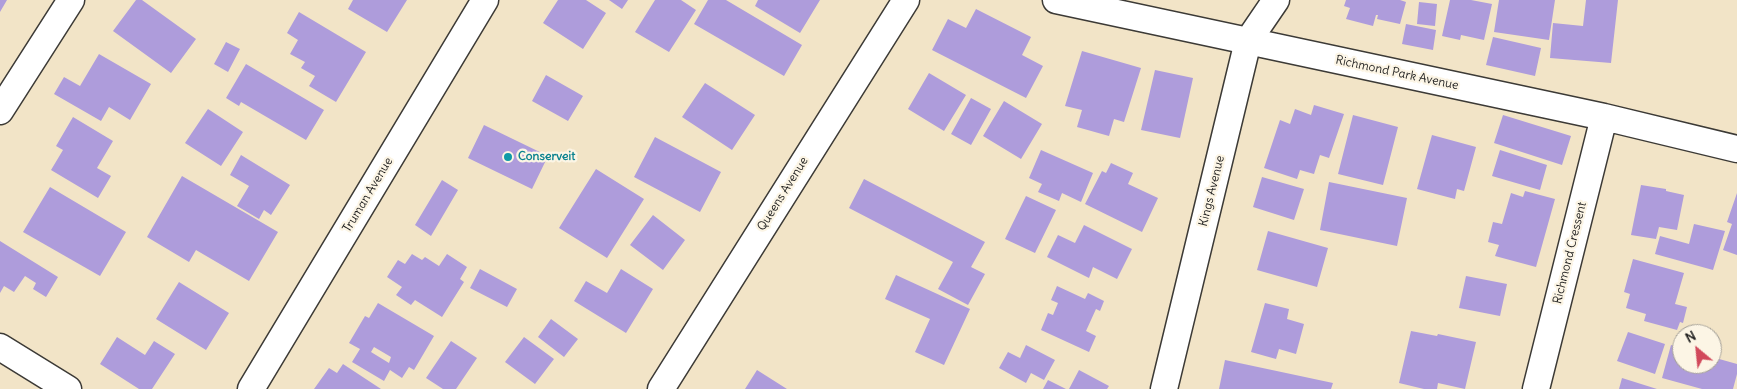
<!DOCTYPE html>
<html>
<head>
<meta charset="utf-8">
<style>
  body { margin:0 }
  #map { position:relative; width:1737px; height:389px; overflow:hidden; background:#f2e4c7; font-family:Delius,sans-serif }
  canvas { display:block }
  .north { position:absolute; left:1672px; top:324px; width:50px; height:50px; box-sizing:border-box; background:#fcf5e5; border:1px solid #a29e95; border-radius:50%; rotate:332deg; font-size:14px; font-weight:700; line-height:20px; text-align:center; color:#1c1c1c }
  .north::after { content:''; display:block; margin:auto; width:18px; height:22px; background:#d1495b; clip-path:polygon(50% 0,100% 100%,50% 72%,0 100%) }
</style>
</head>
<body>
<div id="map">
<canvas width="1737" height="389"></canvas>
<div class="north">N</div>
</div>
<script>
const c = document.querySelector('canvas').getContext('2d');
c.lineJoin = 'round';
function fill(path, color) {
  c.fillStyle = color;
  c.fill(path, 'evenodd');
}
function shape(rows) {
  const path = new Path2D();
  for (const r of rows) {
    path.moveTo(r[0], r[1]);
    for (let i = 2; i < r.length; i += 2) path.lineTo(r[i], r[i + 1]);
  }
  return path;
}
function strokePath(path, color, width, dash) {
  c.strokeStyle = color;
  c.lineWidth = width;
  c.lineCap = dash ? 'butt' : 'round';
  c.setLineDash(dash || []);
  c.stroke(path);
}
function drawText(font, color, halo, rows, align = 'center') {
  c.font = font + ' Delius,sans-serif';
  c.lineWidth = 4.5;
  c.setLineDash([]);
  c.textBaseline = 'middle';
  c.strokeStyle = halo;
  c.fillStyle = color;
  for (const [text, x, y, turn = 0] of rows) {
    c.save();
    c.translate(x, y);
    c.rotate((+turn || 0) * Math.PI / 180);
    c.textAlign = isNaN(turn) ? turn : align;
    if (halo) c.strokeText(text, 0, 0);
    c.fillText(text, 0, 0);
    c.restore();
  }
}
fill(shape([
  [0,0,7,0,0,12],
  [136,0,142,0,196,39,171,73,113,31],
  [353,0,407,0,387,32,348,9],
  [558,0,586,0,606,13,583,49,543,23],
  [609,0,628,0,622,9],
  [655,0,681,0,696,10,669,52,635,32],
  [708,0,726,0,802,45,784,76,694,24],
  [758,0,820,0,800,33,755,6],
  [1346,0,1400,0,1406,2,1400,24,1377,19,1378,15,1376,15,1373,26,1346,19,1350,8,1344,6],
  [1450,0,1471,0,1492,4,1484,40,1461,35,1460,40,1442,36],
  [1499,0,1555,0,1549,40,1494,32],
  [1586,0,1618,0,1611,63,1550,58,1553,23,1583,26],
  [1419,2,1437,4,1435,26,1417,24],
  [976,9,1031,37,1022,55,1043,66,1026,98,932,50,948,19,966,28],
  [299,12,366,52,336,102,309,86,315,76,301,68,305,62,290,54,298,40,287,33],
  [1406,24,1436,30,1433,50,1402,44],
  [1493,37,1541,48,1535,76,1486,65],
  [226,42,240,49,228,72,214,64],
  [1082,51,1141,68,1124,122,1114,119,1109,136,1077,127,1082,110,1065,106],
  [99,54,151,84,130,120,109,107,101,121,54,94,64,77,80,86],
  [246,64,324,110,306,140,241,102,239,106,226,98],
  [1155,70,1193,78,1180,138,1141,130],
  [929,73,966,95,944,131,908,109],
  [546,75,583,96,568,121,532,101],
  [705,83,755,115,732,150,682,117],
  [971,98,991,109,971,145,951,134],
  [1004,101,1042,124,1021,159,983,136],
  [1314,105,1344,114,1329,158,1320,155,1314,174,1300,170,1297,179,1264,168,1280,120,1290,124,1295,109,1311,115],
  [208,109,243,132,221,166,185,143],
  [1353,115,1398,127,1383,185,1338,174],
  [1503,115,1571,136,1562,165,1494,143],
  [73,117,113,141,97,168,111,176,98,198,51,170,63,150,56,146],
  [484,125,548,156,532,189,468,158],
  [1432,135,1476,147,1464,191,1457,189,1455,199,1417,189],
  [655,137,721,172,700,212,634,177],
  [1041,150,1093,173,1081,202,1062,193,1059,201,1038,192,1042,184,1029,178],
  [1500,150,1547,165,1540,190,1492,176],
  [241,155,290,185,271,215,264,210,259,219,237,206,249,186,230,175],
  [1111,163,1133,173,1128,184,1158,198,1142,232,1085,204,1102,171,1106,173],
  [596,169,644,199,607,258,559,228],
  [182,176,278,232,249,281,196,250,189,262,147,237],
  [1262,177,1304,189,1294,220,1253,207],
  [864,179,985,242,971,267,985,274,968,305,938,289,953,262,849,208],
  [442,180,458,190,431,236,415,225],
  [1329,182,1407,198,1397,246,1320,230],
  [1641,185,1666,189,1666,191,1684,195,1677,230,1659,227,1656,239,1631,235],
  [50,187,126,232,100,276,23,232],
  [1525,191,1555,199,1536,267,1495,256,1499,245,1488,242,1493,222,1502,224,1511,193,1523,197],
  [1737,193,1737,255,1723,250,1732,224,1727,222],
  [1026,196,1056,210,1035,253,1005,239],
  [653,215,685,240,663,270,630,245],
  [1694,224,1725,231,1713,270,1655,254,1660,236,1689,244],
  [1084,225,1132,249,1117,279,1093,267,1089,278,1047,257,1058,235,1075,243],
  [1268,231,1328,248,1317,287,1257,270],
  [0,241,58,277,46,297,33,289,36,283,25,276,14,292,4,286,0,293],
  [412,254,422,260,425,257,439,266,447,254,467,267,460,279,464,282,442,317,415,300,411,305,396,295,402,287,387,277,398,260,405,264],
  [1633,259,1684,273,1675,304,1687,307,1683,323,1680,322,1677,330,1644,321,1646,314,1626,308,1630,294,1624,292],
  [480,269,517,289,507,307,470,288],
  [621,269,653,289,626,333,574,301,586,281,607,293],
  [896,275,970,309,944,365,915,352,930,319,885,299],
  [1466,276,1507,284,1500,316,1459,308],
  [179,282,229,313,206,350,156,319],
  [1057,286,1085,299,1088,293,1104,301,1100,311,1096,309,1086,331,1096,336,1089,352,1041,330,1048,313,1053,315,1058,303,1051,300],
  [378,303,434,336,414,370,409,367,402,378,390,370,384,381,352,362,360,349,349,343,365,316,369,318],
  [374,347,391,357,389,363,371,352],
  [1265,303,1289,309,1287,319,1304,324,1296,354,1279,349,1276,359,1251,352],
  [551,319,578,339,564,357,538,337],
  [1411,331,1437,336,1438,334,1476,342,1465,389,1438,383,1437,389,1424,389,1399,383],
  [1628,332,1665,344,1655,374,1617,361],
  [117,337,145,355,154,341,175,354,152,389,139,389,100,364],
  [524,337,554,359,535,384,505,362],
  [451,341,477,358,456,389,443,389,426,378],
  [1026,345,1055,360,1044,380,1031,373,1026,383,999,368,1008,352,1020,358],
  [1671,345,1682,348,1682,364,1712,364,1712,357,1737,364,1737,374,1733,389,1702,389,1662,378],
  [1225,360,1333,383,1331,389,1219,389],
  [343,364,381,389,314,389,329,368,337,373],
  [757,370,787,389,745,389],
  [1079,370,1109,386,1107,389,1069,389],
  [1622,378,1657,389,1619,389],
  [1048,380,1066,389,1043,389]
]), '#ae9cdb');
const street = shape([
  [1056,0,1604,117,1737,149],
  [0,111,71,0],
  [0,347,68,389],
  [251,389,485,0],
  [661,389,906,0],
  [1164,389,1248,41,1276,0],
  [1536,389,1604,117]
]);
strokePath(street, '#3c3a36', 29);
strokePath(street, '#fff', 26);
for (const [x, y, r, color] of [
  [508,157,5,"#0f9aa8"]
]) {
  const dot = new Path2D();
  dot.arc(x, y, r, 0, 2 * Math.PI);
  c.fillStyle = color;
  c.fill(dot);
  strokePath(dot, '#fcf5e5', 2);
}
drawText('12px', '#1c1c1c', '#fcf5e5', [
  ["Richmond Park Avenue",1397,73,12],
  ["Kings Avenue",1212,191,-76],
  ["Queens Avenue",783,194,-58],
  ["Truman Avenue",368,195,-59],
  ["Richmond Cressent",1570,253,-76]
]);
drawText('bold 12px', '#0d838f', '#fcf5e5', [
  ["Conserveit",518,157]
], 'left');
</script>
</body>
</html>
